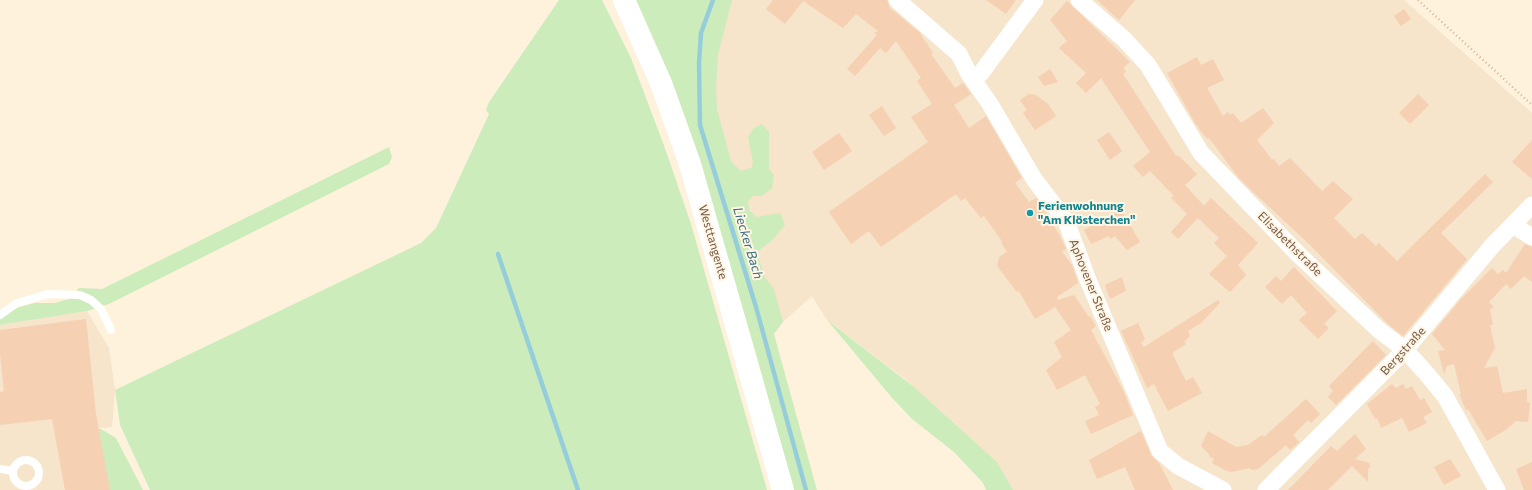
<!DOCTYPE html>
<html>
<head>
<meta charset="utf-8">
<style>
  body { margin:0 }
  canvas { display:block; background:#fef2dd }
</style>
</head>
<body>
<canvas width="1532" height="490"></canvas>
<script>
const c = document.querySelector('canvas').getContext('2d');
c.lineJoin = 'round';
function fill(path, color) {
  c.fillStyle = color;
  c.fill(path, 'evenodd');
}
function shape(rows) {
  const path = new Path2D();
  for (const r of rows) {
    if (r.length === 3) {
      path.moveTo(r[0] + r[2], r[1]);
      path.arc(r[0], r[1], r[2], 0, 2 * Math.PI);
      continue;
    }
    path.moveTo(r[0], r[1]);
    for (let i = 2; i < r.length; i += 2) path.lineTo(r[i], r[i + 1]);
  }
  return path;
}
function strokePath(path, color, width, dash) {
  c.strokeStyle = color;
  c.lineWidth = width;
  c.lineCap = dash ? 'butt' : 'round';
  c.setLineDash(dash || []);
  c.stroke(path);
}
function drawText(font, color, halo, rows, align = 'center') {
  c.font = font + ' Commissioner,sans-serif';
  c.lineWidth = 4;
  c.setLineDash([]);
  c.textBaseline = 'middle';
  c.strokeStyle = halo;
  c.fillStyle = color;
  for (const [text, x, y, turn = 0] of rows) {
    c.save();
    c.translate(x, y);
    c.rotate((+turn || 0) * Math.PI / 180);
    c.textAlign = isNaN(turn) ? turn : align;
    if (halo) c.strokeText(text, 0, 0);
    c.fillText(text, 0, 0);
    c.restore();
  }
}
fill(shape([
  [717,0,1404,0,1532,113,1532,490,1013,490,997,462,905,379,827,320,812,296,783,322,767,308,708,114],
  [87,311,109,348,115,390,112,427,93,429,107,490,0,490,0,325]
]), '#f6e4cb');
fill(shape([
  [559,0,602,0,631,58,666,151,691,224,767,490,150,490,120,425,115,390,421,243,436,228,489,114,486,110,489,102],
  [636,0,732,0,718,55,716,87,717,109,731,161,741,171,751,168,753,163,748,137,754,128,762,124,769,132,769,169,774,175,772,188,762,196,753,196,748,201,749,210,756,217,780,213,785,225,772,240,757,252,765,278,774,289,783,322,774,334,817,490,793,490,756,354,705,181,657,49],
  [389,147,392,157,389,164,109,304,87,311,0,325,0,316,12,309,35,303,54,303,65,300,69,299,79,288,102,289],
  [827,320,914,387,997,462,1013,490,986,490,983,483,954,452,912,419,893,399],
  [93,429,101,429,116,438,143,490,107,490]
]), '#cdecbb');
strokePath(shape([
  [713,0,701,33,699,63,700,125,756,307,806,490],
  [498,254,578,490]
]), '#96cddb', 4.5);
fill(shape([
  [773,0,887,0,890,8,920,33,933,53,931,54,955,88,963,83,971,94,954,105,969,128,986,116,1022,178,1015,183,1029,202,1036,198,1059,234,1066,249,1062,251,1073,267,1078,283,1057,297,1058,300,1074,295,1089,317,1090,316,1096,326,1091,330,1123,390,1133,415,1091,434,1085,421,1099,415,1095,407,1100,404,1085,375,1057,390,1046,370,1062,357,1054,342,1071,330,1055,307,1035,319,1019,291,1017,292,997,266,999,257,1007,252,1001,242,1002,241,984,216,981,218,965,198,961,201,956,194,881,247,869,231,851,244,829,212,928,142,911,117,932,104,917,81,921,78,896,41,886,53,880,48,855,76,847,69,877,35,874,33,878,31,856,14,843,28,803,1,785,24,766,9],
  [986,0,1016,0,1006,14],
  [1097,0,1135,0,1119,20],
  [1067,1,1130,62,1123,68,1126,71,1123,74,1176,156,1178,155,1197,174,1185,185,1204,206,1211,198,1258,243,1238,265,1246,275,1230,292,1209,274,1227,256,1214,243,1219,238,1198,218,1178,239,1171,232,1187,214,1171,198,1174,196,1150,171,1143,177,1133,166,1150,152,1101,78,1086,93,1076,83,1086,73,1059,48,1067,41,1050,20],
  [1404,9,1411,19,1401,26,1394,16],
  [1197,57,1201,65,1213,59,1224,80,1207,88,1223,116,1228,112,1230,115,1233,113,1241,123,1263,108,1274,123,1257,140,1272,160,1274,159,1279,166,1290,158,1322,191,1333,181,1353,199,1334,218,1355,239,1362,233,1376,246,1379,243,1397,261,1485,174,1493,182,1441,233,1467,259,1403,336,1389,325,1309,244,1249,188,1238,177,1209,138,1207,139,1195,123,1167,73],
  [1050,69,1058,82,1044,86,1038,77],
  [1029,94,1036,95,1048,104,1056,116,1035,130,1023,113,1027,110,1020,100],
  [1418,94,1429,105,1410,124,1399,113],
  [882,106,896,128,884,136,869,115],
  [1109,132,1122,151,1110,160,1097,140],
  [839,133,852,151,824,170,812,152],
  [1532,140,1532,179,1512,162],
  [1121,210,1140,242,1127,250,1115,236,1110,239,1109,236,1091,244,1084,230],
  [1525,244,1532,247,1532,282,1524,276,1511,289,1506,284,1489,302,1494,307,1490,309,1493,325,1490,325,1495,348,1484,368,1497,366,1503,393,1527,389,1527,402,1530,403,1528,422,1516,421,1507,429,1487,441,1468,409,1466,410,1459,394,1461,394,1454,364,1447,366,1444,374,1438,351,1445,350,1432,334,1462,298,1492,268,1498,274,1503,270,1506,273],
  [1294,267,1337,311,1324,324,1329,328,1318,339,1299,320,1307,313,1291,295,1282,304,1265,287,1276,276,1281,281],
  [1122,277,1126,291,1110,299,1105,285],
  [1218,300,1220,303,1201,323,1188,331,1190,336,1184,342,1186,344,1173,352,1173,355,1186,381,1193,377,1202,393,1168,411,1154,384,1147,388,1121,331,1138,323,1145,339,1141,343,1144,347],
  [86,319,96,414,110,490,65,490,52,419,0,425,0,392,4,391,0,353,0,330],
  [1373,341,1386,355,1336,405,1328,397,1333,391,1329,386],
  [1392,384,1396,388,1403,384,1406,389,1412,386,1420,400,1424,398,1432,412,1423,417,1427,423,1409,432,1402,418,1381,428,1377,418,1375,419,1367,404],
  [1306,399,1320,414,1311,423,1308,420,1293,435,1299,442,1290,450,1286,445,1258,469,1252,470,1250,468,1232,472,1227,471,1212,463,1214,459,1209,456,1209,454,1201,446,1208,431,1236,447,1248,445,1262,435,1264,437],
  [1141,431,1151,455,1159,463,1173,490,1135,490,1125,467,1097,479,1089,460],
  [1355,434,1366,449,1355,459,1369,463,1370,467,1368,469,1368,482,1352,466,1328,490,1288,490,1331,446,1337,451],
  [1450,459,1461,476,1444,485,1434,467],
  [1532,462,1532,490,1524,490,1516,469]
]), '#f5d0b2');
strokePath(shape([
  [1418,0,1532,105]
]), '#d9b396', 2.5, [1, 3]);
strokePath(shape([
  [0,315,17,303,48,294,80,295,91,300,101,309,111,330],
  [26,473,13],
  [0,469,13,471]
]), '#fff', 8);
strokePath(shape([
  [897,0,959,54,969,74,990,104,1034,179,1066,221,1088,280,1160,451,1178,466,1223,490],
  [1079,0,1124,39,1148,65,1201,153,1299,255,1379,330,1405,350,1426,373,1445,396,1497,490],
  [973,78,981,73,1035,0],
  [1513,225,1532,237],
  [1266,490,1405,350,1492,246,1532,205]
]), '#fff', 17);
strokePath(shape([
  [624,0,661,83,690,164,783,490]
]), '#fff', 22);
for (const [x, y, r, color] of [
  [1030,213,4,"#0f9aa8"]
]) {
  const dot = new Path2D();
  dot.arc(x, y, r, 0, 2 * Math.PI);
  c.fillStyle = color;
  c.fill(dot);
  strokePath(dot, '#fff6e5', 1.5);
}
drawText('bold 12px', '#0d838f', '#fff6e5', [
  ["Ferienwohnung",1038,206],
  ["\"Am Klösterchen\"",1038,220]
], 'left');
drawText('12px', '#755744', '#fff6e5', [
  ["Westtangente",713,242,74],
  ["Elisabethstraße",1290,244,45],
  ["Aphovener Straße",1091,285,68],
  ["Bergstraße",1403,351,-48]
]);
drawText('italic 13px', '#3a7383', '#fff6e5', [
  ["Liecker Bach",748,243,73]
]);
</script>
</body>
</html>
